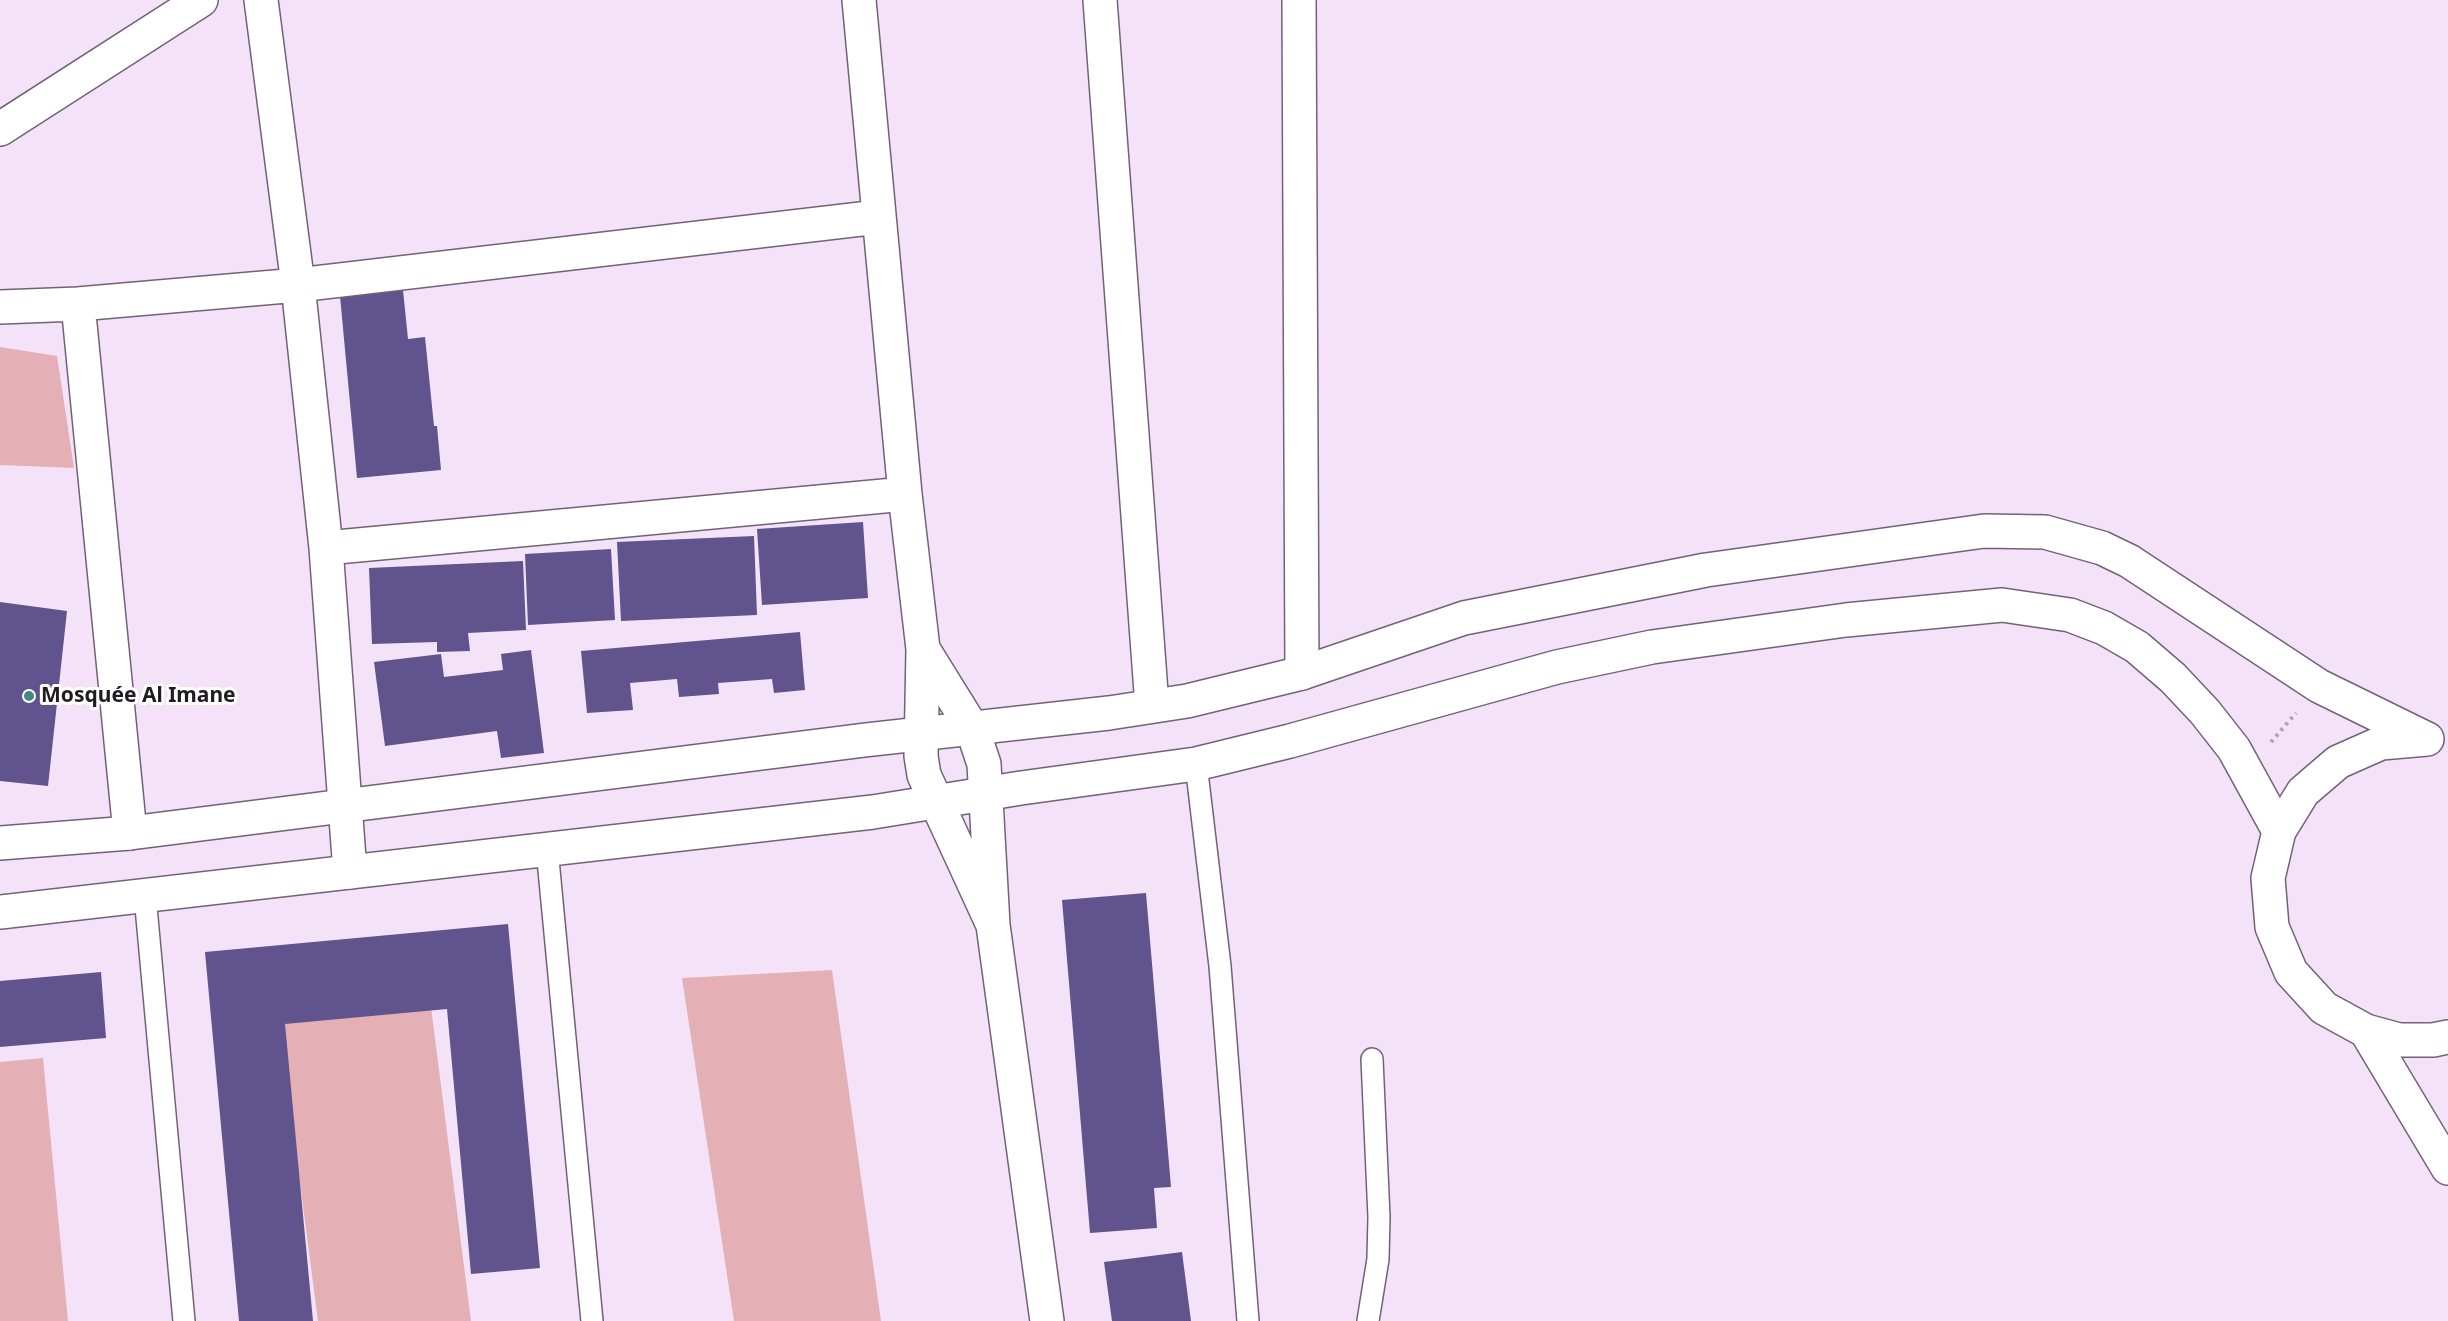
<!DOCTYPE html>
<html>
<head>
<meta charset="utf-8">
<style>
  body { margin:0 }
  canvas { display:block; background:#f4e2f9 }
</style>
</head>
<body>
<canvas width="2448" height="1321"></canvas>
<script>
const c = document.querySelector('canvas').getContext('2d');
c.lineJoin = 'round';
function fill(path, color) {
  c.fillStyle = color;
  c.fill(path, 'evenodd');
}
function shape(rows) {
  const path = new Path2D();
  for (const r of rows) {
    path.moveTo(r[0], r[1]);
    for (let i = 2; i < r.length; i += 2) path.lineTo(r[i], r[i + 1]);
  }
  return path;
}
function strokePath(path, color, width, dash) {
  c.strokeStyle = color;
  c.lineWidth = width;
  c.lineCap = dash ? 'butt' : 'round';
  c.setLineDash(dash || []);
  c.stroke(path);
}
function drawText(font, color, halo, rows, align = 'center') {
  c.font = font + ' "Noto Sans",sans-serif';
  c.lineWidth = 6;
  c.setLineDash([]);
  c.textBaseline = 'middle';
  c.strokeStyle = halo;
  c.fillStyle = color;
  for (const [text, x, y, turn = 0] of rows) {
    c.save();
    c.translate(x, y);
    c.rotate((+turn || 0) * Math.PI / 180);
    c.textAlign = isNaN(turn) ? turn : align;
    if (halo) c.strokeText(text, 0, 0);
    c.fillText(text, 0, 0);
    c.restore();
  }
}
fill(shape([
  [0,347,57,356,74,468,0,465],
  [832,970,881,1321,734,1321,682,978],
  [431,1007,471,1321,318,1321,279,1021],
  [43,1058,68,1321,0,1321,0,1062]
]), '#e5b0b5');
fill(shape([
  [403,290,408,339,425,337,434,426,437,426,441,470,357,478,340,296],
  [863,522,868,598,762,605,757,529],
  [754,536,757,615,621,621,617,542],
  [611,549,615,620,528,625,525,554],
  [523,561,526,630,468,633,470,651,437,652,437,642,372,644,369,568],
  [0,602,67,611,48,786,0,781],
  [800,632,805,690,774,693,772,679,718,683,719,694,679,697,677,679,630,683,633,710,587,713,581,651],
  [531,650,544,753,501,758,497,731,385,746,374,662,441,654,444,677,503,670,501,654],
  [1146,893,1171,1187,1154,1188,1157,1228,1090,1233,1062,900],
  [508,924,540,1268,471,1274,447,1009,285,1024,313,1321,239,1321,205,952],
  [101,972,106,1038,0,1047,0,981],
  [1182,1252,1191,1321,1112,1321,1104,1262]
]), '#61538d');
const lane = shape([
  [1196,764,1220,966,1248,1321],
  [547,849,592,1321],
  [145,896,184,1321],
  [1368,1321,1378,1259,1379,1217,1372,1059]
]);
const street = shape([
  [261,0,298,285,326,548,350,872],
  [859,0,905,494,923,649,921,756,924,775,993,925],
  [1100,0,1152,706],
  [1299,0,1302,673],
  [0,129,201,0],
  [78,304,130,833],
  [0,307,78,304,298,285,878,217],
  [326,548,905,494],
  [923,649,972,728,984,764,993,925,1047,1321]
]);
const secondary = shape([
  [2427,739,2381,743,2338,762,2303,792,2279,831,2268,878,2272,927,2291,972,2324,1008,2366,1031,2399,1040,2433,1040,2448,1037],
  [0,843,130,833,865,740,1109,713,1187,701,1302,673,1464,618,1706,570,1984,531,2045,532,2102,548,2129,561,2319,686,2427,739],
  [0,912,873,812,1021,788,1196,764,1290,741,1557,667,1652,647,1846,620,2002,605,2070,615,2104,628,2137,647,2173,678,2205,712,2234,749,2279,831]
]);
const highway = shape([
  [2366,1031,2448,1168]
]);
strokePath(lane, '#736277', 24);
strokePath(street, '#736277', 36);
strokePath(secondary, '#736277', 36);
strokePath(highway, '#736277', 36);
strokePath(shape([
  [2271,742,2296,713]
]), '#b0a2b4', 4, [3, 4.5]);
strokePath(lane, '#fff', 21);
strokePath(street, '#fff', 33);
strokePath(secondary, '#fff', 33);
strokePath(highway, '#fff', 33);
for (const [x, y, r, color] of [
  [29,696,6,"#428983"]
]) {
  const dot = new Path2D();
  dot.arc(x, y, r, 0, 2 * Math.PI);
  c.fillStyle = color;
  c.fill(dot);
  strokePath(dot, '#fff', 2);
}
drawText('bold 21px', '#201a22', '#fff', [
  ["Mosquée Al Imane",41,696]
], 'left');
</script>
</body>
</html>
